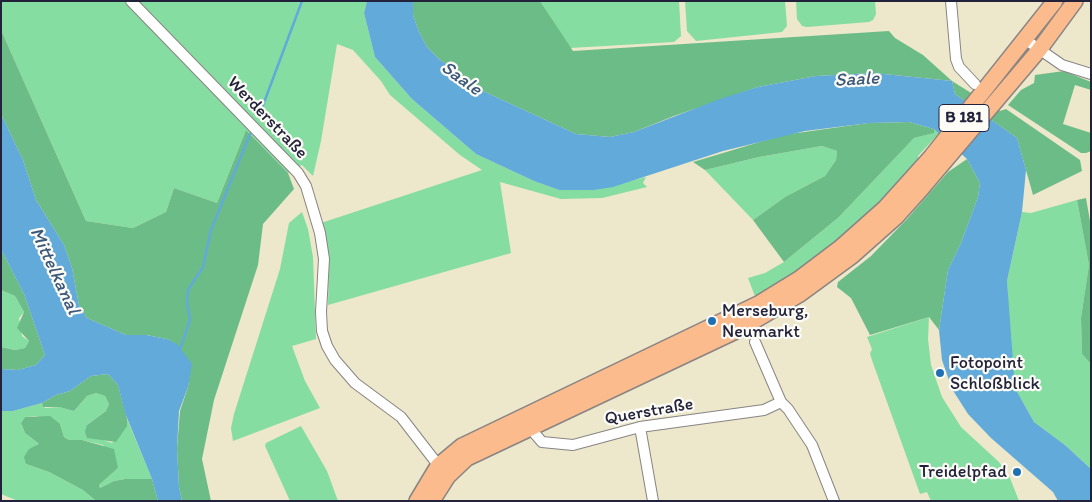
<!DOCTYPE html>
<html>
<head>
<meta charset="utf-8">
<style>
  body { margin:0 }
  #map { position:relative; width:1092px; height:502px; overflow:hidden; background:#ede7cb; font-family:Itim,sans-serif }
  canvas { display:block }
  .frame { position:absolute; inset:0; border:2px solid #22223b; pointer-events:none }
</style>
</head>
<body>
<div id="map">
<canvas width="1092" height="502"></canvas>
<div class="frame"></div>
</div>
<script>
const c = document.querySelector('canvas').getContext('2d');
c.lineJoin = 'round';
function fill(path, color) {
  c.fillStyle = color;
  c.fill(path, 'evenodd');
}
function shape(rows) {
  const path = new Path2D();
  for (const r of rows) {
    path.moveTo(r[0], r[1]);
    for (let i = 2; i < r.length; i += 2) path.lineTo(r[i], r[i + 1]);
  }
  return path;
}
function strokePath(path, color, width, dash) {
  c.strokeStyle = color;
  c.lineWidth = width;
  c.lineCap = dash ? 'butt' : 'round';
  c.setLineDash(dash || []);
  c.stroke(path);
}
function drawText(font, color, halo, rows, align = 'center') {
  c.font = font + ' Itim,sans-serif';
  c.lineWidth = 4.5;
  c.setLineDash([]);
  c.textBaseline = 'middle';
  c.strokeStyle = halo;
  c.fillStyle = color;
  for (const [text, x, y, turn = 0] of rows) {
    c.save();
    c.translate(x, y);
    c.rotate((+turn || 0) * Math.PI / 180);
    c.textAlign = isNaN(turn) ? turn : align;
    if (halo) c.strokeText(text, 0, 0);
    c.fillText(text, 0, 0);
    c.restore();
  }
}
fill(shape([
  [1,1,367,1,364,13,375,57,412,99,476,154,534,181,559,190,594,190,646,177,643,183,647,187,602,198,561,199,500,182,511,253,328,305,329,259,321,223,482,170,460,155,390,95,381,81,353,50,337,44,321,141,313,176,302,165,288,173,246,130,217,203,174,188,166,212,133,228,86,221,1,30],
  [540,1,679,1,681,36,674,42,570,48],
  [685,1,785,1,787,26,782,32,696,41,687,31],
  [796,1,875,1,876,14,873,20,869,22,807,27,802,26,797,19],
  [934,129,939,133,918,156,919,162,873,214,827,253,756,299,748,278,765,273,784,262,839,217,914,138,933,133],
  [822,146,837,151,836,160,825,176,785,197,753,220,705,170,759,157],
  [1077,200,1089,265,1081,318,1082,354,1091,364,1091,469,1065,445,1034,422,1015,388,1009,331,1007,281,1022,212,1031,213],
  [302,212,308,229,313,257,316,339,292,346,305,381,320,408,233,441,231,428,234,414,280,269,289,223],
  [1,290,15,296,24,312,19,318,22,336,29,341,25,348,15,350,1,347],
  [929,317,928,339,931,365,942,397,961,427,999,462,1010,478,1019,501,931,501,927,492,920,494,873,363,870,354,872,349,867,337],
  [96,393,105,396,109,404,106,411,87,425,103,440,112,443,126,426,127,419,152,479,124,479,114,481,100,488,99,485,118,468,103,445,82,440,69,440,64,437,60,424,36,416,25,417,21,423,25,433,40,445,26,464,49,472,83,490,96,501,18,501,1,494,1,411,13,411,42,403,43,407,46,408,59,407,74,411,87,396],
  [301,426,327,471,338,501,290,501,265,446,266,443]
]), '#85dda2');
fill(shape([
  [413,1,540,1,573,51,889,31,895,38,923,55,952,81,1000,111,1006,109,1080,160,1082,171,1033,195,1017,138,955,94,952,81,874,73,816,76,758,87,674,116,634,132,610,137,576,134,485,92,439,59,427,47,419,32,413,15],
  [1,30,86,221,133,228,166,212,174,188,217,203,246,130,288,173,294,189,263,224,258,265,214,400,202,459,211,501,182,501,179,487,177,448,180,411,188,387,191,364,176,344,167,339,146,335,126,335,87,318,79,305,72,268,64,245,36,200,23,160,1,114],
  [1064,71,1091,82,1091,90,1075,85,1063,124,1091,133,1091,151,1086,153,1081,153,1008,105,1021,90,1034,83,1035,75],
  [909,122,934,129,934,133,914,138,839,217,784,262,753,220,785,197,825,176,836,160,837,151,822,146,759,157,705,170,693,162,783,135,868,123],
  [967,159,980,183,978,197,961,243,948,270,939,330,929,317,870,335,851,298,837,287,838,282,871,256,907,219,948,172],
  [1086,198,1091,227,1091,364,1082,354,1081,318,1089,265,1077,200],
  [1,249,24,294,45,355,36,365,18,370,1,369,1,347,15,350,25,348,29,341,17,328,24,312,15,296,1,290],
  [108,374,118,385,127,419,127,426,116,442,87,438,85,432,87,425,106,411,109,404,105,396,96,393,87,396,74,411,59,407,43,407,42,403,56,395,70,391,91,376],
  [50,416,60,424,64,437,69,440,82,440,114,449,118,468,99,485,100,488,114,481,125,479,152,479,158,501,96,501,83,490,49,472,26,464,24,457,29,449,39,444,25,433,21,423,25,417]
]), '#6cbc88');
fill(shape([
  [367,1,413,1,413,15,419,32,427,47,439,59,485,92,576,134,610,137,634,132,720,99,758,87,816,76,874,73,952,81,955,94,1017,138,1026,170,1022,212,1007,281,1015,388,1034,422,1065,445,1091,469,1091,501,1058,501,1053,492,991,438,968,414,952,389,942,360,939,330,948,270,961,243,978,197,980,183,967,159,934,129,909,122,869,123,805,131,723,151,613,187,594,190,559,190,534,181,476,154,412,99,375,57,364,13],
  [1,114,23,160,36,200,64,245,72,268,79,305,87,318,126,335,146,335,167,339,177,344,192,364,188,387,179,411,177,448,179,487,182,501,158,501,152,479,125,413,118,385,108,374,91,376,70,391,56,395,42,403,13,411,1,411,1,369,18,370,36,365,45,355,24,294,1,249]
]), '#61aad9');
strokePath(shape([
  [259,116,302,1],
  [180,349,190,320,187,303,188,290,203,267,211,230,250,134]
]), '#61aad9', 2.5);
const street = shape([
  [131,1,298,173,306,186,320,233,324,259,321,312,322,331,327,346,335,360,355,383,401,417,442,470],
  [951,1,956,59,959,67,975,84],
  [1026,40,1062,65,1091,74],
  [755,342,781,402,788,409,812,445,834,501],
  [640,427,653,501],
  [530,428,542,442,573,445,640,427,764,410,781,402]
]);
const primary = shape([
  [417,501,438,466,462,446,760,303,799,279,840,248,885,208,931,157,1055,1],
  [432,501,448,476,467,458,740,329,800,294,852,256,896,217,922,188,1039,50,1075,1]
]);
strokePath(street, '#888483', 12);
strokePath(primary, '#888483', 18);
strokePath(street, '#fff', 10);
strokePath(primary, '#fbbb8d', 15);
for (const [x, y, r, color] of [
  [712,321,5,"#1f6fb2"],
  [940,373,5,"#1f6fb2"],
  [1017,472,5,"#1f6fb2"]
]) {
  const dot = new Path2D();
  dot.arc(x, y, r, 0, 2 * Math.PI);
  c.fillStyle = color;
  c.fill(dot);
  strokePath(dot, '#fdfcf7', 2);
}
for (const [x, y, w] of [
  [964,118,50]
]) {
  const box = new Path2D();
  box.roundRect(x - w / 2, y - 13.5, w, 27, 4);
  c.fillStyle = '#fdfcf7';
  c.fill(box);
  strokePath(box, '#22223b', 1);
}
drawText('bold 16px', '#22223b', null, [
  ["B 181",964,118]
]);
drawText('18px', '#22223b', '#fdfcf7', [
  ["Werderstraße",267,118,46],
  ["Querstraße",649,412,-10]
]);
drawText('18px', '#22223b', '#fdfcf7', [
  ["Merseburg,",722,311],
  ["Neumarkt",722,332],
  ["Fotopoint",950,363],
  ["Schloßblick",950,384],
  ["Treidelpfad",1007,472,"right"]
], 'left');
drawText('italic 19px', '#3b587a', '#fdfcf7', [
  ["Saale",461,79,36],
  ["Saale",857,80,-3],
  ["Mittelkanal",54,271,65]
]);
</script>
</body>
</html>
